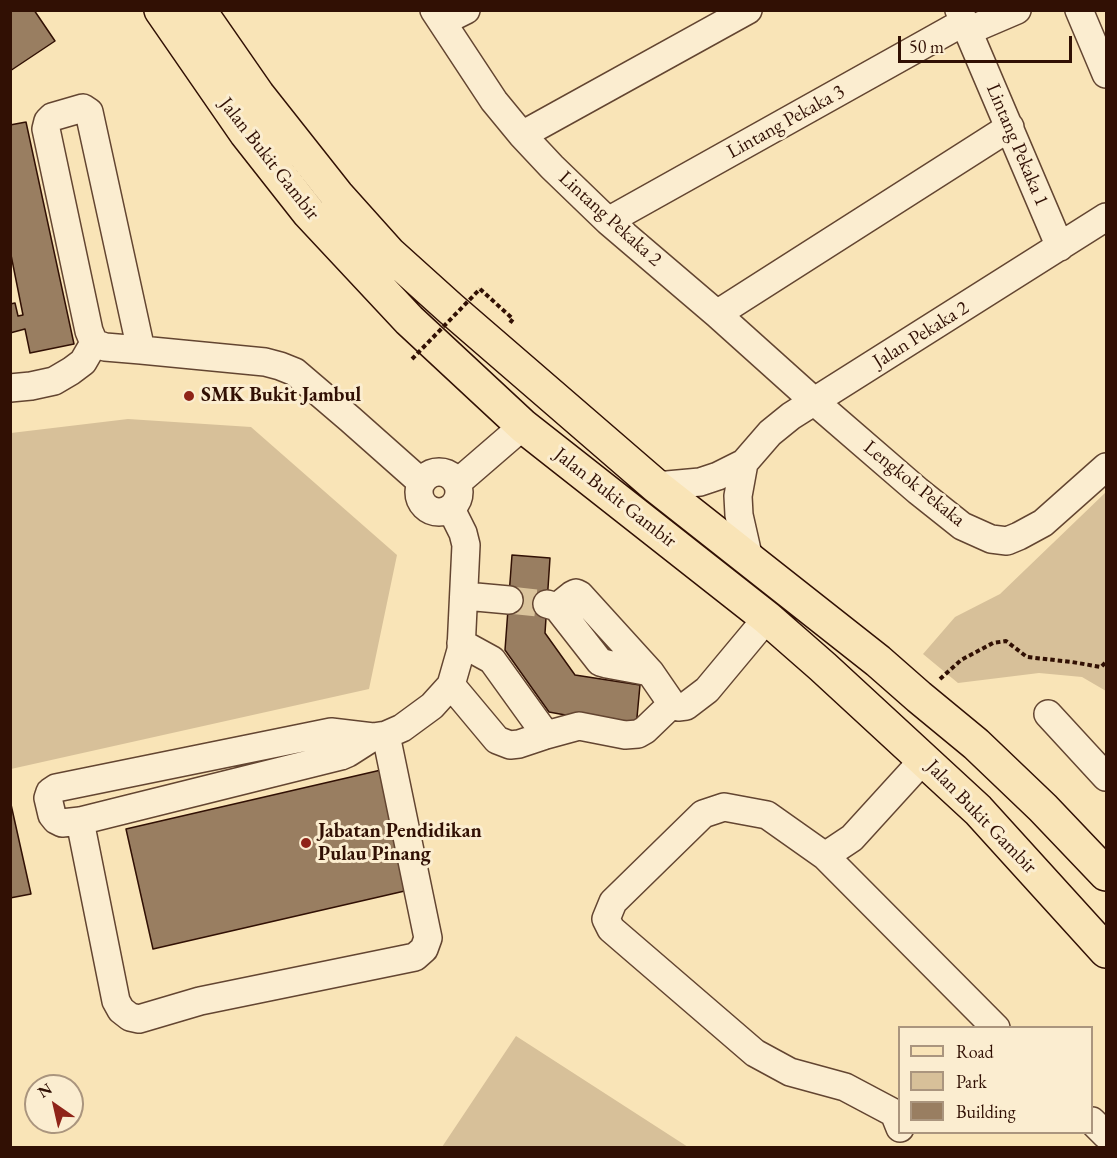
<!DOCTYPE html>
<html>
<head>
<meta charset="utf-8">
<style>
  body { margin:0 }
  #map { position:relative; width:1117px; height:1158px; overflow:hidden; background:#f9e4b7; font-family:"EB Garamond",serif }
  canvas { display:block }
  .frame { position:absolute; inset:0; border:12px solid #311004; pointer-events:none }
  .legend { position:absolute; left:898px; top:1026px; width:195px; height:108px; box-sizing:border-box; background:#fbedd0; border:2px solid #aa957e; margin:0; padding:8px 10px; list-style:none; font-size:18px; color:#311004 }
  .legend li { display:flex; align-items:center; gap:12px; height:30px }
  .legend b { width:30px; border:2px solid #aa957e }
  .north { position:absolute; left:24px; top:1074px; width:60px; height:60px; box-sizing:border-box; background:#fbedd0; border:2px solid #aa957e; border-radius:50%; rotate:326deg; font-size:16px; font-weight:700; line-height:24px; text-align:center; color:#311004 }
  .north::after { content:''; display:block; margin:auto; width:21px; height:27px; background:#8f2418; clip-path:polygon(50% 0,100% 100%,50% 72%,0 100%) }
  .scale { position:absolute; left:898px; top:36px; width:174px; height:27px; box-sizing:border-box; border:3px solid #311004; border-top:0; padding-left:8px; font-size:18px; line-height:21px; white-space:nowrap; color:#311004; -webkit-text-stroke:4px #fbedd0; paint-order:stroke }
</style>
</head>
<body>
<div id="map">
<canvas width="1117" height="1158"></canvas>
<div class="frame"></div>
<ul class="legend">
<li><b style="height:8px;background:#f9e4b7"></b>Road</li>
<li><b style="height:16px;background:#d7c099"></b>Park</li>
<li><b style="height:16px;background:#997e61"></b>Building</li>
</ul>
<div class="north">N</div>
<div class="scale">50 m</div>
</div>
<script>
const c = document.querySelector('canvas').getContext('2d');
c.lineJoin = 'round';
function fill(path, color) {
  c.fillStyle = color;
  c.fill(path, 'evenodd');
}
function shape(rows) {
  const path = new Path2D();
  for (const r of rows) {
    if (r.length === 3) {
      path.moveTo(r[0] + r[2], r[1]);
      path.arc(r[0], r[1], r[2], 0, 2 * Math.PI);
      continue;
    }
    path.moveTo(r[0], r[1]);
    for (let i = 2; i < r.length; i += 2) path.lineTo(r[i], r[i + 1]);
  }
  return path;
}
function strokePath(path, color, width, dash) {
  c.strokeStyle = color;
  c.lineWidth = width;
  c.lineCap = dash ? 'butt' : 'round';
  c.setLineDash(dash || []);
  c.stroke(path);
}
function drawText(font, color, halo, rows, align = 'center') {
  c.font = font + ' "EB Garamond",serif';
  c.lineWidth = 6;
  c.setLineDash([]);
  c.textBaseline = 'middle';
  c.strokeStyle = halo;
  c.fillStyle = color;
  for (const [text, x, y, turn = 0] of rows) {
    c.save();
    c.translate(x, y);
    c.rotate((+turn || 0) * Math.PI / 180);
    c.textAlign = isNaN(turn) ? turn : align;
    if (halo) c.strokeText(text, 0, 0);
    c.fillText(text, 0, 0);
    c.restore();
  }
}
fill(shape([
  [128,419,251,427,397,555,369,689,11,769,11,433],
  [1106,492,1106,691,1082,677,1039,673,958,683,923,654,955,617,1000,594],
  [516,1036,688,1147,442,1147]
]), '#d7c099');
const building = shape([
  [10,10,34,10,55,41,10,71,10,10],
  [26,122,74,344,30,353,25,329,10,333,10,304,15,303,18,316,23,315,10,250,10,125,26,122],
  [512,555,550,558,545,633,575,675,640,685,636,728,549,712,505,650,512,555],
  [381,770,409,890,153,949,126,829,381,770],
  [10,800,31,894,10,898,10,800]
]);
fill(building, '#997e61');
strokePath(building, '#311004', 1.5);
strokePath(shape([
  [509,600,547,604]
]), '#dbc49c', 27, [27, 14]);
const minor = shape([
  [434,10,494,101,522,135,552,167,608,221,717,314,815,402,918,491,962,526,991,539,1007,541,1019,536,1043,523,1106,467],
  [959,10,1060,247],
  [1079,10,1106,74],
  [442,22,466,10],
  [968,31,1017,10],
  [522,135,748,10],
  [608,221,964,22],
  [717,314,1010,127],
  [141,350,105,347,94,343,89,331,46,129,48,121,52,117,83,108,89,112,141,350,265,362,280,366,295,372,350,419,421,482],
  [10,388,31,386,54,381,71,371,83,362,94,343],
  [744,463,738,496,739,515,749,559],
  [439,492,20],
  [457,483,523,426],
  [656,486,700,482,718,476,744,463,770,433,791,416,1106,217],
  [465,596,509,600],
  [547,604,557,607,600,662,607,664,650,672],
  [557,607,572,595,576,593,580,595,650,672,672,704,678,707,686,706,707,690,767,618],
  [461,643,492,660,546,735,579,726,625,735,638,734,645,730,672,704],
  [451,685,497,740,510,745,519,744,546,735],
  [1048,714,1106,777],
  [373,737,348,753,341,756,80,821,62,823,56,820,52,815,48,798,50,792,56,788,331,732,373,737,386,735,402,728,432,706,451,685,461,650,466,545,463,533,451,509],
  [80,821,116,1001,121,1010,130,1017,139,1019,200,1001,415,957,424,949,428,938,386,735],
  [825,856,852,838,924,759],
  [1092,1121,1106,1135],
  [900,1128,894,1113,845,1087,790,1072,755,1053,611,929,606,919,613,902,703,814,724,807,767,815,825,856,996,1028]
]);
const major = shape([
  [161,10,246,133,309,213,409,320,523,426,767,618,823,667,978,810,1106,951],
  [199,10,258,95,337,195,389,253,450,308,656,486,878,661,919,697,976,744,1043,808,1106,874]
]);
strokePath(minor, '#634531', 30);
strokePath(major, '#311004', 36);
strokePath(shape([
  [480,289,513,319,510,323],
  [940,679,961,660,993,643,1006,641,1027,657,1072,662,1101,667,1106,662]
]), '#311004', 4, [4.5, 3]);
strokePath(minor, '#fbedd0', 27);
strokePath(major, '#f9e4b7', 33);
strokePath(shape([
  [412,359,480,289]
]), '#311004', 4, [4.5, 3]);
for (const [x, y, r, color] of [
  [189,396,6,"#8f2418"],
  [306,843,6,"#8f2418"]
]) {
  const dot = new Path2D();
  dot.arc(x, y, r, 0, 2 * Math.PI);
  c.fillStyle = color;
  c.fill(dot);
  strokePath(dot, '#fbedd0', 2);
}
drawText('20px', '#311004', '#fbedd0', [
  ["Lintang Pekaka 3",786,122,-29],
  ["Lintang Pekaka 1",1017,145,67],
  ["Jalan Bukit Gambir",269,159,52],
  ["Lintang Pekaka 2",610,219,42],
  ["Jalan Pekaka 2",921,335,-32],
  ["Lengkok Pekaka",914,484,39],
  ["Jalan Bukit Gambir",615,498,38],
  ["Jalan Bukit Gambir",981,817,46]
]);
drawText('bold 20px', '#311004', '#fbedd0', [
  ["SMK Bukit Jambul",201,396],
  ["Jabatan Pendidikan",318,832],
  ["Pulau Pinang",318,855]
], 'left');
</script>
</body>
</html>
